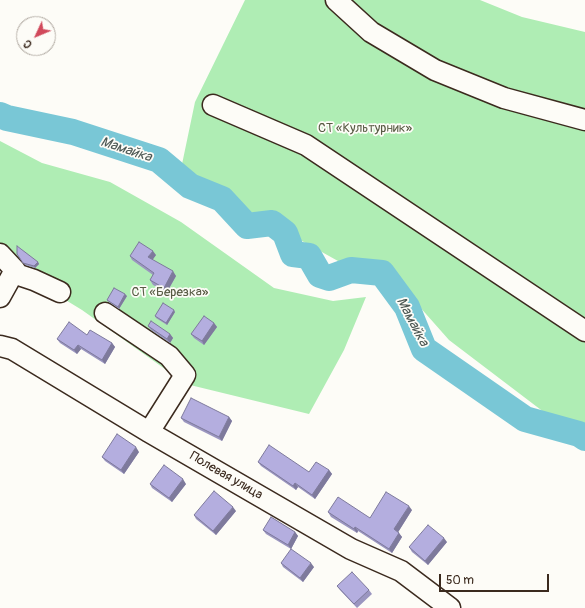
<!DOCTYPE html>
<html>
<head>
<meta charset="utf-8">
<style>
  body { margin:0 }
  #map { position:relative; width:585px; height:608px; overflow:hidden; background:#fdfcf7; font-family:Pangolin,sans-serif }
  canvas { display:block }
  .north { position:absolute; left:16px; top:16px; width:40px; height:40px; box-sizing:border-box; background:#fdfcf7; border:1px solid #afa8a0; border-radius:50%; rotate:226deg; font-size:11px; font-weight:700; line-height:16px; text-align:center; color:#3b2a1e }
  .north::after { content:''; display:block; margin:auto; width:14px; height:18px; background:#d1495b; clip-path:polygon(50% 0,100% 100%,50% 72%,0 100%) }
  .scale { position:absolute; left:439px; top:574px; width:110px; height:18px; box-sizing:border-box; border:2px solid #3b2a1e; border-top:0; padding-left:5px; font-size:12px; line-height:14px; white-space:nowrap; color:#3b2a1e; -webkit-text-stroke:3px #fdfcf7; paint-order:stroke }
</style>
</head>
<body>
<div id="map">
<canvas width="585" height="608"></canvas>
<div class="north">С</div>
<div class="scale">50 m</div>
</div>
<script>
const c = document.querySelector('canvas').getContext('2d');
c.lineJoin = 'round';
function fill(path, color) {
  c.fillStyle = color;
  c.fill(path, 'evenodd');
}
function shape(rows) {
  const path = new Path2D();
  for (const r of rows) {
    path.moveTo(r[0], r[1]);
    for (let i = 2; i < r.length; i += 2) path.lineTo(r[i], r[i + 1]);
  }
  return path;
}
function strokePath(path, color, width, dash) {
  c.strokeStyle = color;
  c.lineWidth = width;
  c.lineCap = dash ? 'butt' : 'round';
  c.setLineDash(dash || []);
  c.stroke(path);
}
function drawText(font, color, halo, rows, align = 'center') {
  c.font = font + ' Pangolin,sans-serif';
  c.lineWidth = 3.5;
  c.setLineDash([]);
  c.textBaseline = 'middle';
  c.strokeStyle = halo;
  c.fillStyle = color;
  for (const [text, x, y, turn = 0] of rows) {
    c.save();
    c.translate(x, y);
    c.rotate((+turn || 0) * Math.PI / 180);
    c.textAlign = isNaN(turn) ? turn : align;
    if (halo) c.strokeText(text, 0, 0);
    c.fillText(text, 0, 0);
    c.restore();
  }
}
fill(shape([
  [245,0,480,0,522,17,585,32,585,433,549,416,449,340,388,271,338,261,259,217,181,169,195,102],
  [0,141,42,163,110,182,181,222,274,288,333,301,366,297,344,350,309,414,186,384,82,310,0,260]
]), '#afedb4');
strokePath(shape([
  [0,115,7,118,73,132,159,160,190,186,222,199,247,226,272,223,285,233,293,254,309,256,320,275,329,278,351,270,382,273,407,307,424,349,525,419,579,434,585,438]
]), '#79c7d6', 26);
const minor = shape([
  [336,0,371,32,435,70,504,98,585,120],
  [213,105,306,145,585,331],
  [0,254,15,270,0,297],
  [13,273,34,280,60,292],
  [105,313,169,356,185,375,149,432],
  [0,346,12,349,149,432,351,549,401,571,450,608]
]);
strokePath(minor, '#3b2a1e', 23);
strokePath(minor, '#fdfcf7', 20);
fill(shape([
  [17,254,38,262,39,264,35,268,25,265],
  [156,255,152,260,176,276,167,292,153,285,150,280,153,275,132,260,130,256],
  [127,296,119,309,109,302,107,300],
  [175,312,167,325,156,318,155,316],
  [214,323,217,327,204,345,194,338,191,334],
  [148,326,170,334,173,338,170,343,151,330],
  [87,335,112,343,115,347,105,364,81,349,77,354,60,343,57,339],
  [229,417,232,421,222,441,184,422,181,418],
  [139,452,124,474,105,461,102,457],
  [258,462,309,472,329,470,332,474,315,499,298,487,296,490,261,466],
  [150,484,186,484,172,502,152,488],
  [412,510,398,532,402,537,392,553,358,531,357,533,331,517,328,512,370,518],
  [236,511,216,535,196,519,194,515],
  [263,530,295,532,298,536,291,549,266,534],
  [447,542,428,565,412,552,409,547],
  [281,563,314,567,303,582,283,567],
  [337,586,369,590,372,594,357,608,340,590]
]), '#9b96c0');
fill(shape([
  [153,251,156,255,151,262,148,257],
  [38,262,39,264,35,268,34,266],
  [173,271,176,276,167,292,164,288],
  [125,294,127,296,119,309,118,307],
  [174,310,175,312,167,325,166,323],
  [214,323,217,327,204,345,202,341],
  [170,334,173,338,170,343,167,339],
  [112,343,115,347,105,364,102,360],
  [78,345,81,349,77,354,74,350],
  [229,417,232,421,222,441,219,437],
  [136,447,139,452,124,474,121,470],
  [329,470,332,474,315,499,312,495],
  [183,479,186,484,172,502,169,498],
  [295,483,298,487,296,490,293,486],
  [409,506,412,510,397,534,394,529],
  [233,507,236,511,216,535,213,531],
  [355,527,358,531,357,533,354,529],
  [295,532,298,536,291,549,288,545],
  [399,533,402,537,392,553,389,549],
  [444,538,447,542,428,565,425,561],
  [311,563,314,567,303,582,300,578]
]), '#7e7a9c');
const building = shape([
  [139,242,153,251,148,257,173,271,164,288,150,280,154,273,130,256,139,242],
  [17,246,38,262,34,266,23,263,17,254,17,246],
  [114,288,125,294,118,307,107,300,114,288],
  [163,303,174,310,166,323,155,316,163,303],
  [204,316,214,323,202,341,191,334,204,316],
  [151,321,170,334,167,339,148,326,151,321],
  [69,322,87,335,90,330,112,343,102,360,78,345,74,350,57,339,69,322],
  [191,398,229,417,219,437,181,418,191,398],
  [117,434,136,447,121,470,102,457,117,434],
  [269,445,309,472,316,462,329,470,312,495,295,483,293,486,258,462,269,445],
  [164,465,183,479,169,498,150,484,164,465],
  [214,491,233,507,213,531,194,515,214,491],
  [386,492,409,506,394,529,399,533,389,549,355,527,354,529,328,512,338,497,370,518,386,492],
  [271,517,295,532,288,545,263,530,271,517],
  [428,525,444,538,425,561,409,547,428,525],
  [291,549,311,563,300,578,281,563,291,549],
  [352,572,369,590,354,604,337,586,352,572]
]);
fill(building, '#b4aedf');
strokePath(building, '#7e7a9c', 1);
drawText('13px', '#585b44', '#fdfcf7', [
  ["СТ «Культурник»",365,129],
  ["СТ «Березка»",170,293]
]);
drawText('13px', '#3b2a1e', '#fdfcf7', [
  ["Полевая улица",226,476,30]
]);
drawText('italic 14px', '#4e5955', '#fdfcf7', [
  ["Мамайка",126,150,18],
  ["Мамайка",412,322,62]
]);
</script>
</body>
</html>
